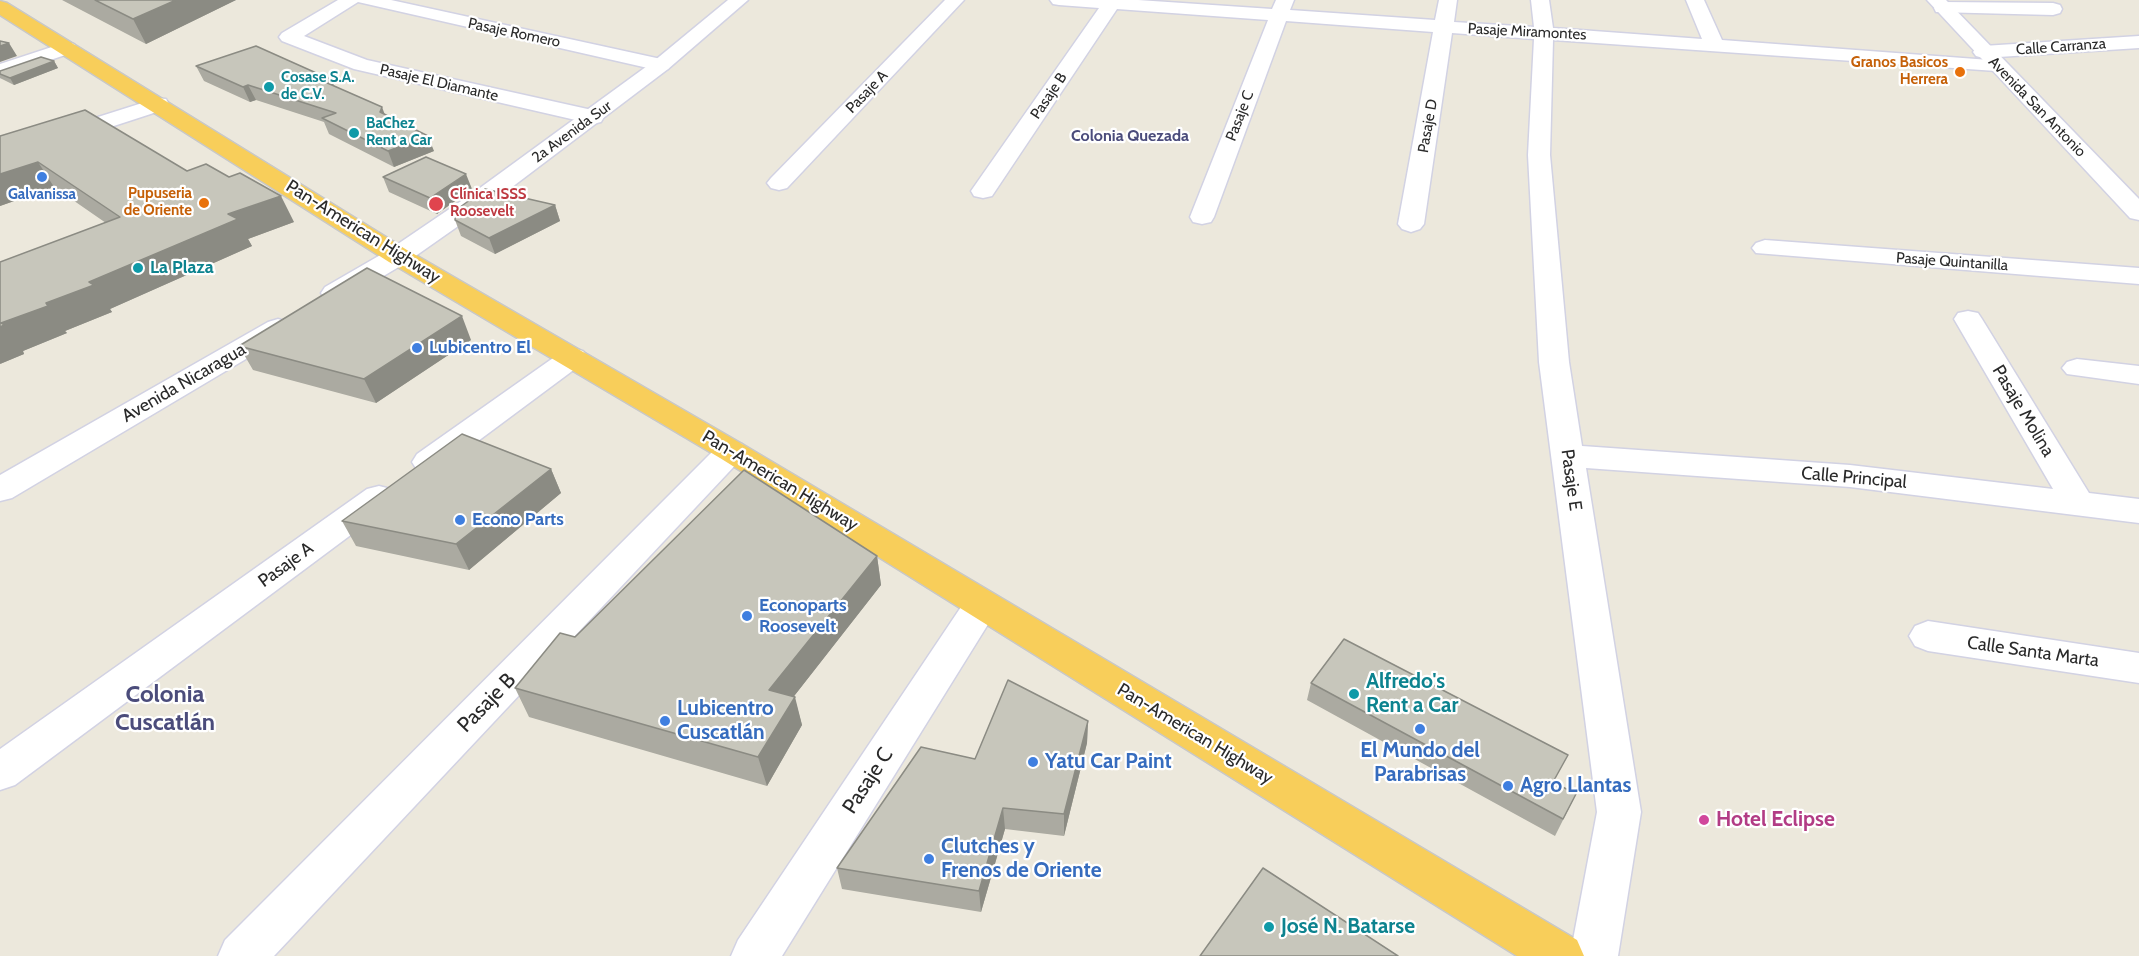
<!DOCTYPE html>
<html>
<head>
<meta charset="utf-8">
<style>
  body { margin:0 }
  canvas { display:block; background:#ece8dc }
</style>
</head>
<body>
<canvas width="2139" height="956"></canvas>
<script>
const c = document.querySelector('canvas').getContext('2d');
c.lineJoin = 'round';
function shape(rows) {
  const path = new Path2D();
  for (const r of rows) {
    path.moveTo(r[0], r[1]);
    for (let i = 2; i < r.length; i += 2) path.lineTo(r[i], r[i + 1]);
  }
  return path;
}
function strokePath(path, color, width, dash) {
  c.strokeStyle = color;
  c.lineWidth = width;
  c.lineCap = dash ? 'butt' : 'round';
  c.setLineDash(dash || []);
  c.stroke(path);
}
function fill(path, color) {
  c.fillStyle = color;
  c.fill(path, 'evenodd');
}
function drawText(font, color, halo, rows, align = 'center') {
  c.font = font + ' Cabin,sans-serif';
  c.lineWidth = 4.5;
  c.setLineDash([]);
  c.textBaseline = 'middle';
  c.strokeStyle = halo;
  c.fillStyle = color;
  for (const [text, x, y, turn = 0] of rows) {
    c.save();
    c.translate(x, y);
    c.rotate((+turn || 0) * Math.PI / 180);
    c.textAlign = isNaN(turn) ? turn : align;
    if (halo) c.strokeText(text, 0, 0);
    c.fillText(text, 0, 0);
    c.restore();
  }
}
const minor = shape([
  [338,0,391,0,661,59,668,61,671,65,668,69,661,71,358,2,304,36,367,60,601,112,604,117,601,122,593,124,354,69,282,41,279,37,282,33,338,0],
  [945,0,964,0,787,188,779,190,771,188,767,183,771,178,945,0],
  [1050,0,1138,0,1272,9,1276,0,1294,0,1290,10,1435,20,1439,0,1457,0,1454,22,1534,27,1531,0,1549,0,1553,28,1702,39,1686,0,1704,0,1722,40,2003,61,2006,65,2003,69,1996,71,1553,40,1550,155,1569,362,1582,446,1850,465,2053,489,1954,319,1958,313,1968,311,1978,313,1982,319,2089,493,2139,499,2139,523,1850,487,1586,468,1641,812,1618,956,1570,956,1597,812,1539,362,1528,155,1534,39,1452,33,1424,224,1420,229,1411,232,1402,229,1398,224,1433,32,1286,21,1214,217,1211,222,1202,224,1193,222,1190,217,1268,20,1117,9,992,196,983,198,974,196,971,191,1099,8,1059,5,1053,4,1050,0],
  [1943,2,2053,3,2060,5,2062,9,2060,13,2053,15,1936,12,1934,8,1936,4,1943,2],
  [2139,36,2139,48,1983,58,1976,56,1973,52,1976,48,1983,46,2139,36],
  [67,42,74,44,77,48,74,52,0,77,0,64,67,42],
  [158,98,166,99,169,104,166,109,0,163,0,148,158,98],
  [1765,240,2139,268,2139,284,1756,253,1752,248,1756,243,1765,240],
  [573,348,583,351,588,357,583,363,439,470,428,473,417,470,412,462,417,454,563,351,573,348],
  [2077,359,2139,366,2139,384,2067,374,2062,368,2067,362,2077,359],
  [731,441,742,444,747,451,742,458,274,956,218,956,225,940,720,444,731,441],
  [379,486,391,489,396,497,391,505,15,785,0,790,0,749,367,489,379,486],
  [982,591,995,595,1000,605,782,956,731,956,738,940,969,595,982,591],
  [1928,621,2139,653,2139,683,1928,651,1915,646,1909,636,1915,626,1928,621]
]);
const tertiary = shape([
  [728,0,748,0,668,69,491,203,407,262,345,299,335,301,325,299,321,293,325,287,389,250,473,193,654,61,728,0],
  [1927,0,1946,0,2139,199,2139,220,2130,218,1927,0],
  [278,319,288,322,292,328,288,334,12,498,0,501,0,475,268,322,278,319]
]);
const trunk = shape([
  [0,1,7,3,407,250,742,444,1577,940,1584,956,1517,956,720,458,389,262,0,15,0,1]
]);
strokePath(minor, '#d2d2e3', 3);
strokePath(tertiary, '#d2d2e3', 3);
strokePath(trunk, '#c8c8c8', 3);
fill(minor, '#fff');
fill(tertiary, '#fff');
fill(trunk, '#f8ce5a');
fill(shape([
  [62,0,236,0,146,44],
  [54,61,58,68,14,85,0,78,0,71],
  [196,66,335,86,385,115,434,151,394,167,329,134,324,122,256,100,250,102,204,81],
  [0,136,187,171,294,222,248,239,252,246,110,309,112,312,65,331,67,333,23,351,24,354,0,364,106,223,54,187,0,206],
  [383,177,472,189,437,214,389,192],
  [555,205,560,221,495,254,461,236,455,220],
  [471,340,376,403,253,370,239,346],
  [551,469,561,493,469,570,356,546,342,521],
  [877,556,881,585,794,696,802,725,767,786,529,717,515,688,575,637],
  [1311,683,1554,782,1576,794,1555,836,1307,700],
  [1088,721,1087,743,1064,836,1005,829,981,912,842,889,837,868,975,759]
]), '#abaaa1');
fill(shape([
  [176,0,236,0,146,44,133,19],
  [9,43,17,56,0,62,0,46],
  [54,61,58,68,14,85,10,78],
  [332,80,338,95,325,82],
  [248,85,256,100,250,102,243,87],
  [382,107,388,123,380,112],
  [428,136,434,151,394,167,388,151],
  [38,162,54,187,0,206,0,174],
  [466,174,472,189,437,214,430,198],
  [281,196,294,222,248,239,252,246,110,309,112,312,65,331,67,333,23,351,24,354,0,364,0,327,1,323,89,282,228,214],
  [555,205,560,221,495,254,489,238],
  [462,316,471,340,376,403,364,379],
  [551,469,561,493,469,570,456,544],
  [877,556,881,585,777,718,769,690],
  [795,697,802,725,767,786,758,757],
  [1088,721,1087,743,1064,836,1064,814],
  [1003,808,1005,829,981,912,979,891]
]), '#8b8b83');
const building = shape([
  [95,0,176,0,133,19,95,0],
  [0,41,9,43,0,46,0,41],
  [256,46,332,80,325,82,382,107,380,112,428,136,388,151,322,118,336,113,248,85,243,87,196,66,256,46],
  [41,57,54,61,10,78,0,74,0,71,41,57],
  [85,110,187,171,206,164,229,177,240,173,281,196,228,214,238,219,89,282,94,285,46,303,48,306,1,323,4,325,0,327,0,262,120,217,38,162,0,174,0,136,85,110],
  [426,157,466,174,430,198,383,177,426,157],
  [485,189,555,205,489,238,455,220,456,210,485,189],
  [367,268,462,316,364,379,239,346,367,268],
  [462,434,551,469,456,544,342,521,462,434],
  [744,470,877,556,769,690,795,697,758,757,515,688,560,633,575,637,744,470],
  [1344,639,1568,755,1553,782,1576,794,1563,819,1311,683,1344,639],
  [1008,680,1088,721,1064,814,1003,808,979,891,837,868,921,747,975,759,1008,680],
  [1263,868,1398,956,1200,956,1263,868]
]);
fill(building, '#c7c6bb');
strokePath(building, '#8b8b83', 1.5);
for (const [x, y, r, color] of [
  [1960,72,6,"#e8710a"],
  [269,87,6,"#0f9aa8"],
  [354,133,6,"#0f9aa8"],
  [42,177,6,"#3f7fe0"],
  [204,203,6,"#e8710a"],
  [436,204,8,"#e0444e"],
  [138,268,6,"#0f9aa8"],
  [417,348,6,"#3f7fe0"],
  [460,520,6,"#3f7fe0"],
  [747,616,6,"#3f7fe0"],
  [1354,694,6,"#0f9aa8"],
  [665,721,6,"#3f7fe0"],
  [1420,729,6,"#3f7fe0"],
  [1033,762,6,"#3f7fe0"],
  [1508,786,6,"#3f7fe0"],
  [1704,820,6,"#d1479c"],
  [929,859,6,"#3f7fe0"],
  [1269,927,6,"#0f9aa8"]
]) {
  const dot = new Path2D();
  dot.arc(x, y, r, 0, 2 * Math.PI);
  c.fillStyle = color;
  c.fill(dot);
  strokePath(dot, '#fff', 2);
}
drawText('15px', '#2a2a2a', '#fff', [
  ["Pasaje Miramontes",1527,32,3],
  ["Pasaje Romero",514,33,12],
  ["Calle Carranza",2061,47,-4],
  ["Pasaje El Diamante",439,83,13],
  ["Pasaje A",867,92,-46],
  ["Pasaje B",1049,96,-56],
  ["Avenida San Antonio",2037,107,46],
  ["Pasaje C",1240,116,-69],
  ["Pasaje D",1428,126,-80],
  ["2a Avenida Sur",572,132,-36],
  ["Pasaje Quintanilla",1952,262,4]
]);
drawText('bold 15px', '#c56008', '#fff', [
  ["Granos Basicos",1948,63],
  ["Herrera",1948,80],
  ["Pupuseria",192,194],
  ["de Oriente",192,211]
], 'right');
drawText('bold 15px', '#0d838f', '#fff', [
  ["Cosase S.A.",281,78],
  ["de C.V.",281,95],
  ["BaChez",366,124],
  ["Rent a Car",366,141]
], 'left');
drawText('bold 15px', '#366cbe', '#fff', [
  ["Galvanissa",42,195]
]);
drawText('bold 15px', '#be3a42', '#fff', [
  ["Clínica ISSS",450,195],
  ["Roosevelt",450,212]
], 'left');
drawText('bold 16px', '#4b4c7b', '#fff', [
  ["Colonia Quezada",1130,136]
]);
drawText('18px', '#2a2a2a', '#fff', [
  ["Pan-American Highway",363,232,32],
  ["Avenida Nicaragua",184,383,-30],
  ["Pasaje Molina",2023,411,59],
  ["Calle Principal",1854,478,5],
  ["Pasaje E",1571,480,82],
  ["Pan-American Highway",780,481,31],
  ["Pasaje A",286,565,-36],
  ["Calle Santa Marta",2033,652,8],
  ["Pan-American Highway",1195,734,31]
]);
drawText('bold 18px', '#0d838f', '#fff', [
  ["La Plaza",150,268]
], 'left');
drawText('bold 18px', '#366cbe', '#fff', [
  ["Lubicentro El",429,348],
  ["Econo Parts",472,520],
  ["Econoparts",759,606],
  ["Roosevelt",759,627]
], 'left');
drawText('bold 21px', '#0d838f', '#fff', [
  ["Alfredo's",1366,682],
  ["Rent a Car",1366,706],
  ["José N. Batarse",1281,927]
], 'left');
drawText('21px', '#2a2a2a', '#fff', [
  ["Pasaje B",487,703,-46],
  ["Pasaje C",868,781,-57]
]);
drawText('bold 21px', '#366cbe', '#fff', [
  ["Lubicentro",677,709],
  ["Cuscatlán",677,733],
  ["El Mundo del",1420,751,"center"],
  ["Parabrisas",1420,775,"center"],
  ["Yatu Car Paint",1045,762],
  ["Agro Llantas",1520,786],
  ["Clutches y",941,847],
  ["Frenos de Oriente",941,871]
], 'left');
drawText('bold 21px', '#b23c85', '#fff', [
  ["Hotel Eclipse",1716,820]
], 'left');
drawText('bold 24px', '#4b4c7b', '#fff', [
  ["Colonia",165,695],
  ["Cuscatlán",165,723]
]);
</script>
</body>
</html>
